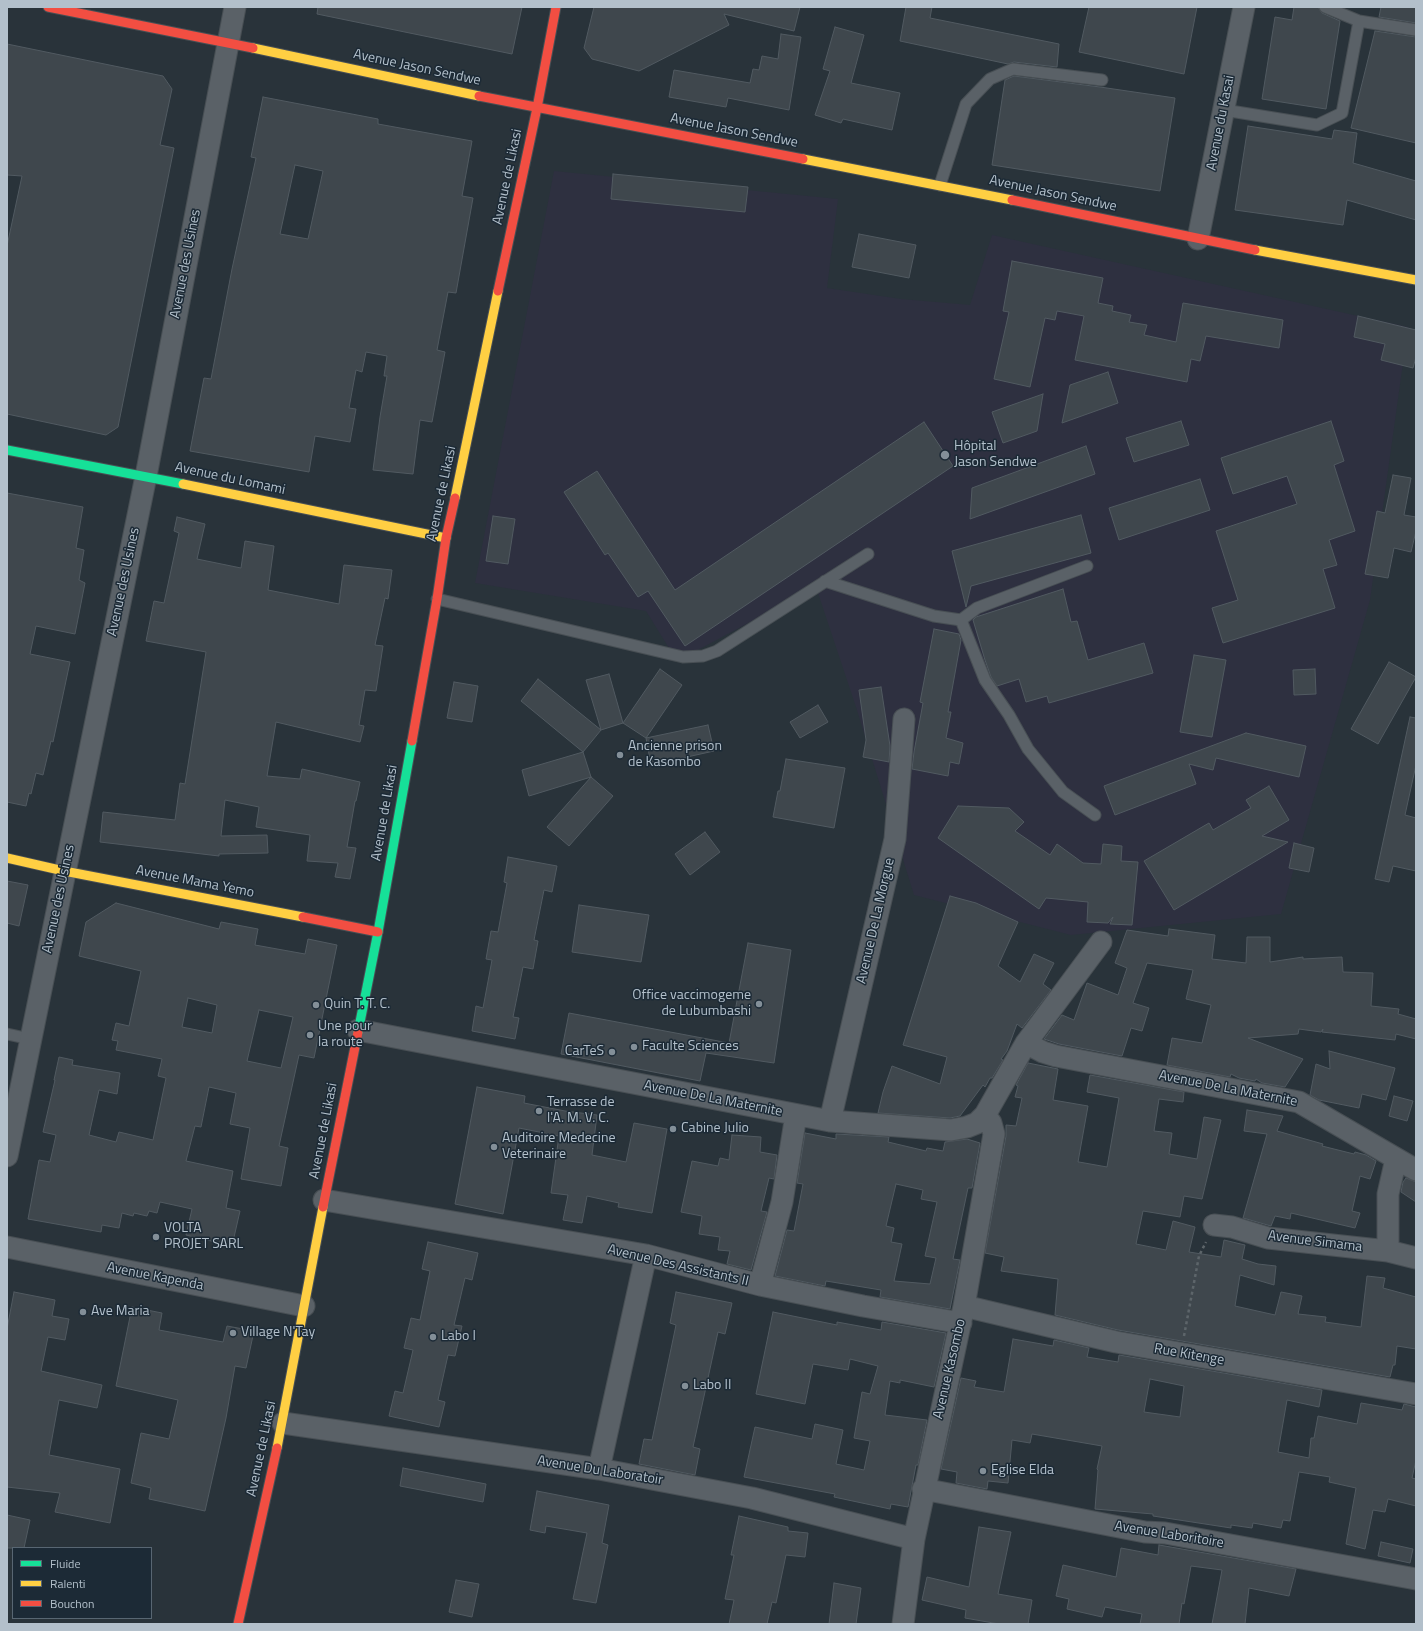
<!DOCTYPE html>
<html>
<head>
<meta charset="utf-8">
<style>
  body { margin:0 }
  #map { position:relative; width:1423px; height:1631px; overflow:hidden; background:#29333a; font-family:"Titillium Web",sans-serif }
  canvas { display:block }
  .frame { position:absolute; inset:0; border:8px solid #b3c0cb; pointer-events:none }
  .legend { position:absolute; left:12px; top:1547px; width:140px; height:72px; box-sizing:border-box; background:#1c2a36; border:1px solid #586672; margin:0; padding:5px 7px; list-style:none; font-size:12px; color:#b3c0cb }
  .legend li { display:flex; align-items:center; gap:8px; height:20px }
  .legend b { width:20px; border:1px solid #586672 }
</style>
</head>
<body>
<div id="map">
<canvas width="1423" height="1631"></canvas>
<div class="frame"></div>
<ul class="legend">
<li><b style="height:5px;background:#16e098"></b>Fluide</li>
<li><b style="height:5px;background:#ffcf43"></b>Ralenti</li>
<li><b style="height:5px;background:#f24e42"></b>Bouchon</li>
</ul>
</div>
<script>
const c = document.querySelector('canvas').getContext('2d');
c.lineJoin = 'round';
function fill(path, color) {
  c.fillStyle = color;
  c.fill(path, 'evenodd');
}
function shape(rows) {
  const path = new Path2D();
  for (const r of rows) {
    path.moveTo(r[0], r[1]);
    for (let i = 2; i < r.length; i += 2) path.lineTo(r[i], r[i + 1]);
  }
  return path;
}
function strokePath(path, color, width, dash) {
  c.strokeStyle = color;
  c.lineWidth = width;
  c.lineCap = dash ? 'butt' : 'round';
  c.setLineDash(dash || []);
  c.stroke(path);
}
function drawText(font, color, halo, rows, align = 'center') {
  c.font = font + ' "Titillium Web",sans-serif';
  c.lineWidth = 3;
  c.setLineDash([]);
  c.textBaseline = 'middle';
  c.strokeStyle = halo;
  c.fillStyle = color;
  for (const [text, x, y, turn = 0] of rows) {
    c.save();
    c.translate(x, y);
    c.rotate((+turn || 0) * Math.PI / 180);
    c.textAlign = isNaN(turn) ? turn : align;
    if (halo) c.strokeText(text, 0, 0);
    c.fillText(text, 0, 0);
    c.restore();
  }
}
fill(shape([
  [554,171,838,199,827,288,901,299,970,305,992,235,1408,327,1370,600,1281,914,1071,935,914,895,856,707,816,587,677,661,646,611,475,583]
]), '#2e3040');
const building = shape([
  [318,7,522,7,512,54,317,14,318,7],
  [594,7,800,7,794,31,724,14,729,25,639,71,592,59,584,48,594,7],
  [906,7,932,7,930,18,1059,44,1057,67,1014,62,1008,64,900,41,906,7],
  [1089,7,1197,7,1184,74,1079,52,1089,7],
  [1294,7,1318,7,1322,13,1340,21,1326,109,1262,99,1275,17,1292,20,1294,7],
  [1381,7,1416,7,1416,23,1379,17,1381,7],
  [835,27,864,35,851,83,900,93,892,130,843,119,841,123,815,115,830,71,823,69,835,27],
  [1375,31,1416,37,1416,143,1351,128,1375,31],
  [781,34,801,37,789,110,728,98,726,107,669,97,674,70,750,83,753,69,759,70,762,56,778,59,781,34],
  [7,44,163,76,172,89,160,145,174,148,118,427,106,435,7,414,7,246,22,176,7,175,7,44],
  [1014,76,1100,87,1175,98,1160,191,992,165,1005,80,1014,76],
  [263,97,378,119,378,124,472,141,462,196,473,198,456,293,448,292,437,350,445,352,432,422,420,420,413,474,373,470,380,417,387,376,384,376,387,356,366,352,362,372,356,370,349,408,356,409,350,442,315,436,309,472,190,451,204,378,211,379,232,269,256,158,251,157,263,97],
  [295,165,323,171,308,239,280,234,295,165],
  [1248,126,1332,139,1334,130,1357,133,1353,163,1416,181,1416,220,1347,200,1343,225,1235,210,1248,126],
  [613,174,748,187,745,212,611,199,613,174],
  [859,234,916,245,909,278,852,267,859,234],
  [1012,261,1103,278,1098,303,1113,306,1112,311,1131,315,1129,322,1147,325,1144,335,1176,342,1183,303,1283,320,1279,348,1206,336,1200,361,1191,359,1187,382,1075,360,1084,316,1057,311,1055,320,1045,318,1030,387,994,379,1009,312,1003,311,1012,261],
  [1358,316,1416,330,1416,357,1413,368,1381,360,1385,344,1354,337,1358,316],
  [1108,372,1118,403,1062,423,1070,385,1108,372],
  [1043,394,1037,431,1003,443,992,412,1043,394],
  [1181,421,1189,445,1134,462,1126,438,1181,421],
  [1331,421,1344,461,1334,465,1355,531,1329,540,1337,565,1323,569,1335,608,1223,643,1212,608,1238,600,1216,531,1297,504,1287,476,1233,494,1221,458,1331,421],
  [924,422,953,466,685,646,648,591,638,597,608,553,605,555,564,492,597,471,675,590,924,422],
  [1086,446,1095,474,970,519,972,488,1086,446],
  [1393,475,1411,478,1404,515,1416,517,1416,531,1411,552,1394,548,1388,578,1365,574,1377,511,1385,513,1393,475],
  [1200,479,1210,510,1119,540,1109,508,1200,479],
  [7,493,83,507,76,548,84,550,79,580,85,583,75,634,36,626,30,654,70,662,53,742,51,741,43,775,36,773,31,794,29,793,26,806,7,802,7,493],
  [1081,515,1091,553,971,586,966,607,952,551,1081,515],
  [493,516,515,519,508,564,486,561,493,516],
  [177,517,205,524,197,559,241,568,245,541,274,546,268,590,339,604,344,565,392,570,388,599,385,598,375,645,383,646,376,691,365,690,359,725,364,726,360,742,276,722,267,776,300,779,302,769,360,782,356,801,355,801,347,847,356,848,350,879,335,877,338,863,307,861,310,835,256,827,259,807,225,800,221,836,267,835,268,853,219,854,219,856,100,842,103,812,175,820,180,783,185,784,206,652,146,641,154,601,164,603,179,533,174,531,177,517],
  [1063,589,1071,622,1077,621,1088,660,1144,643,1153,673,1049,703,1047,696,1026,702,1019,679,997,686,991,677,985,660,973,620,976,617,1063,589],
  [934,629,959,634,961,640,948,712,951,712,946,738,963,743,959,764,950,762,948,776,912,769,914,752,923,703,920,702,934,629],
  [1194,655,1226,660,1212,737,1180,732,1194,655],
  [1389,662,1416,677,1378,744,1351,729,1389,662],
  [660,669,682,685,646,738,623,723,660,669],
  [1315,669,1316,694,1294,695,1293,670,1315,669],
  [609,674,623,723,601,730,586,680,609,674],
  [538,679,601,730,583,752,521,701,538,679],
  [454,682,478,686,472,722,447,718,454,682],
  [881,687,890,746,889,762,863,757,866,740,859,690,881,687],
  [818,705,828,722,800,738,790,722,818,705],
  [1410,717,1416,718,1416,765,1405,815,1416,818,1416,871,1393,866,1389,882,1375,879,1410,717],
  [708,725,714,751,651,765,646,738,708,725],
  [1246,733,1306,746,1299,777,1216,758,1213,770,1189,764,1196,784,1115,815,1104,786,1246,733],
  [583,752,591,777,529,796,522,770,583,752],
  [786,759,845,768,834,828,773,817,778,791,780,791,786,759],
  [591,777,613,796,569,846,547,827,591,777],
  [1269,786,1289,820,1262,836,1288,842,1174,910,1144,861,1209,823,1213,830,1251,808,1246,800,1269,786],
  [958,806,1009,808,1024,822,1015,831,1050,855,1057,844,1083,863,1101,864,1103,844,1122,846,1121,861,1138,862,1132,925,1110,924,1113,917,1108,923,1087,922,1088,902,1046,898,1039,909,938,838,958,806],
  [705,832,720,852,690,875,675,854,705,832],
  [1294,843,1314,848,1309,872,1289,868,1294,843],
  [508,857,557,866,552,892,544,890,534,940,538,941,533,969,523,967,513,1017,519,1018,515,1039,472,1031,476,1006,483,1008,492,960,486,959,491,931,498,932,507,883,504,882,508,857],
  [7,881,28,885,19,926,7,923,7,881],
  [950,896,976,903,1018,922,998,966,1020,982,1034,954,1054,963,1043,984,1051,990,1022,1028,1017,1024,1007,1051,1001,1059,1003,1060,992,1078,990,1078,985,1087,983,1085,960,1116,950,1118,878,1113,883,1092,892,1066,940,1084,947,1057,903,1045,950,896],
  [116,903,219,929,221,922,258,929,255,945,305,954,308,939,337,945,314,1058,299,1055,279,1146,288,1148,281,1186,241,1179,250,1128,230,1124,236,1093,209,1087,201,1127,195,1126,186,1161,233,1171,226,1208,240,1211,232,1246,186,1235,192,1209,160,1202,157,1213,149,1211,147,1216,134,1213,133,1216,122,1213,119,1228,102,1225,101,1232,28,1219,39,1160,50,1162,56,1135,43,1132,55,1080,54,1080,59,1057,73,1060,72,1065,120,1073,117,1094,99,1090,89,1135,116,1142,119,1132,153,1140,166,1078,158,1076,162,1059,116,1050,118,1041,112,1040,116,1023,129,1026,141,971,79,956,86,922,116,903],
  [188,998,217,1005,212,1033,182,1027,188,998],
  [259,1010,293,1017,281,1068,247,1061,259,1010],
  [579,905,649,915,641,962,572,952,579,905],
  [1169,929,1215,935,1212,959,1246,963,1247,937,1270,937,1270,962,1303,957,1303,959,1342,957,1343,972,1373,973,1371,1006,1399,1009,1398,1014,1416,1019,1416,1039,1396,1034,1395,1040,1322,1032,1323,1029,1321,1032,1299,1029,1298,1034,1248,1038,1303,1059,1285,1087,1262,1083,1256,1079,1255,1081,1239,1078,1231,1074,1230,1077,1167,1065,1172,1038,1202,1043,1211,1005,1186,999,1193,970,1147,963,1133,1003,1149,1008,1142,1031,1131,1028,1122,1056,1059,1044,1044,1039,1062,1015,1074,1020,1087,983,1118,995,1127,968,1115,963,1127,930,1168,936,1169,929],
  [748,943,791,950,774,1063,706,1053,700,1081,561,1054,569,1013,729,1043,748,943],
  [1329,1051,1395,1068,1386,1100,1362,1094,1359,1108,1319,1100,1310,1095,1316,1064,1330,1069,1329,1051],
  [1028,1063,1058,1069,1053,1100,1088,1106,1078,1162,1079,1162,1107,1167,1119,1098,1087,1092,1090,1075,1184,1092,1183,1102,1159,1099,1154,1131,1172,1133,1169,1154,1197,1159,1204,1117,1221,1120,1202,1199,1184,1196,1180,1217,1143,1211,1136,1244,1166,1250,1173,1221,1195,1227,1189,1252,1221,1257,1224,1240,1245,1245,1242,1259,1258,1264,1276,1266,1274,1285,1240,1275,1235,1306,1275,1315,1281,1292,1302,1296,1298,1314,1326,1317,1325,1322,1361,1327,1367,1276,1385,1278,1383,1288,1416,1297,1416,1349,1397,1346,1395,1365,1393,1365,1390,1377,1118,1330,1055,1315,1058,1279,1001,1271,1004,1257,985,1253,1006,1136,1006,1125,1016,1126,1022,1098,1015,1097,1018,1086,1016,1085,1028,1063],
  [477,1087,525,1096,524,1103,565,1111,597,1115,592,1155,626,1162,634,1123,667,1129,652,1213,618,1207,619,1203,587,1196,582,1223,563,1220,568,1195,551,1193,559,1136,519,1128,503,1214,455,1204,477,1087],
  [1394,1096,1413,1101,1407,1121,1389,1116,1394,1096],
  [1247,1110,1283,1116,1277,1131,1323,1144,1322,1146,1354,1154,1355,1152,1366,1155,1376,1161,1370,1179,1360,1176,1352,1211,1360,1213,1355,1228,1291,1213,1290,1219,1275,1216,1271,1226,1243,1218,1267,1134,1244,1131,1247,1110],
  [805,1133,836,1139,836,1134,889,1137,888,1142,926,1151,927,1148,943,1151,945,1142,967,1139,980,1143,972,1188,968,1188,953,1259,960,1260,950,1309,880,1297,881,1290,826,1281,825,1286,775,1276,787,1230,794,1231,803,1184,797,1183,805,1133],
  [896,1184,923,1190,921,1199,937,1202,925,1256,936,1258,930,1284,894,1281,902,1244,891,1242,894,1228,886,1226,896,1184],
  [732,1135,761,1137,760,1152,777,1155,774,1179,769,1178,761,1211,767,1212,751,1270,727,1264,730,1251,718,1250,720,1237,699,1234,702,1216,681,1212,692,1161,718,1166,720,1158,729,1160,732,1135],
  [1406,1178,1416,1182,1416,1202,1401,1192,1403,1182,1406,1178],
  [428,1242,478,1253,472,1280,465,1278,454,1325,462,1326,455,1356,448,1355,438,1400,445,1402,439,1427,389,1416,395,1391,403,1393,413,1350,404,1348,411,1318,420,1320,430,1271,422,1269,428,1242],
  [14,1292,55,1300,52,1316,69,1319,65,1340,48,1337,41,1371,102,1385,97,1408,59,1400,49,1455,120,1469,110,1523,55,1512,60,1493,7,1487,7,1329,14,1292],
  [676,1292,732,1303,725,1334,718,1332,693,1447,700,1449,695,1475,639,1464,644,1439,652,1440,676,1325,670,1323,676,1292],
  [132,1307,162,1313,159,1330,223,1342,227,1326,254,1331,246,1368,235,1366,226,1418,205,1511,149,1499,151,1488,131,1483,141,1433,169,1439,178,1400,116,1386,132,1307],
  [773,1312,837,1325,837,1322,881,1330,882,1322,946,1333,934,1387,900,1380,900,1383,890,1381,885,1415,927,1420,918,1465,916,1465,908,1507,891,1504,890,1509,834,1497,835,1494,744,1477,755,1427,812,1439,815,1424,843,1430,836,1464,864,1470,870,1441,854,1438,862,1392,870,1394,878,1366,850,1359,848,1370,813,1364,805,1404,756,1394,773,1312],
  [1013,1339,1053,1346,1054,1340,1089,1348,1087,1357,1118,1362,1119,1355,1322,1390,1319,1407,1287,1400,1278,1452,1309,1458,1311,1438,1314,1438,1318,1416,1357,1424,1361,1403,1402,1410,1404,1404,1416,1407,1416,1460,1412,1478,1416,1479,1416,1506,1388,1499,1385,1512,1373,1510,1365,1549,1346,1544,1356,1488,1329,1482,1330,1477,1299,1472,1290,1521,1283,1520,1281,1528,1253,1523,1252,1528,1231,1525,1231,1528,1153,1516,1153,1514,1095,1509,1098,1470,1097,1469,1102,1446,1032,1434,1030,1443,1012,1440,1008,1483,988,1481,987,1489,956,1483,957,1472,941,1469,961,1378,976,1381,974,1387,1004,1392,1013,1339],
  [1150,1379,1184,1386,1180,1417,1144,1412,1150,1379],
  [403,1468,486,1484,483,1502,400,1486,403,1468],
  [537,1491,609,1505,602,1543,608,1545,596,1603,573,1599,587,1533,546,1526,545,1533,530,1530,537,1491],
  [7,1515,30,1520,24,1548,7,1548,7,1515],
  [739,1516,788,1527,788,1531,808,1533,805,1557,786,1555,776,1603,772,1602,767,1624,729,1624,734,1600,725,1599,734,1555,731,1555,739,1516],
  [979,1527,1011,1532,998,1594,1032,1600,1028,1624,999,1624,965,1618,966,1610,922,1600,927,1577,969,1587,979,1527],
  [1381,1542,1413,1549,1410,1563,1378,1556,1381,1542],
  [1159,1545,1296,1569,1289,1596,1249,1588,1245,1624,1212,1624,1222,1570,1191,1566,1184,1604,1182,1603,1179,1624,1140,1624,1142,1614,1105,1607,1102,1617,1067,1609,1069,1599,1056,1596,1063,1565,1116,1577,1121,1548,1158,1555,1159,1545],
  [456,1580,479,1584,472,1617,449,1612,456,1580],
  [834,1583,861,1588,856,1624,829,1624,834,1583]
]);
fill(building, '#3f474d');
strokePath(building, '#515a61', 1);
const lane = shape([
  [1325,7,1359,21,1416,30],
  [1224,110,1317,125,1342,113,1359,21],
  [940,185,966,104,990,79,1013,69,1102,80],
  [825,581,934,616,961,620,977,608,1087,566],
  [437,599,683,657,703,656,717,651,868,554],
  [961,620,985,680,1009,715,1028,749,1063,792,1095,815],
  [7,1034,30,1039]
]);
const street = shape([
  [1198,239,1244,7],
  [358,1030,830,1121,951,1130,967,1127,977,1123,985,1115,1026,1043,1101,942],
  [1026,1043,1043,1052,1056,1056,1299,1102,1416,1170],
  [830,1121,895,839,904,719],
  [7,1156,146,476,235,7],
  [324,1200,646,1255,760,1285,863,1306,961,1323],
  [1214,1225,1232,1227,1268,1238,1388,1251,1416,1258],
  [7,1247,304,1306],
  [1388,1251,1388,1194,1396,1159],
  [760,1285,782,1202,796,1115],
  [964,1306,1116,1342,1416,1394],
  [283,1423,599,1469,752,1498,914,1539],
  [599,1469,646,1255],
  [923,1489,1145,1532,1165,1533,1416,1579],
  [903,1624,914,1539,964,1306,994,1134,991,1123,985,1115]
]);
const fast = shape([
  [7,450,183,484],
  [358,1032,378,932,412,741]
]);
const slow = shape([
  [253,48,479,96],
  [803,159,1012,200],
  [1255,250,1416,280],
  [183,484,446,538],
  [455,498,498,291],
  [7,858,64,871,303,917],
  [277,1448,323,1207]
]);
const jam = shape([
  [48,7,253,48],
  [479,96,803,159],
  [1012,200,1255,250],
  [498,291,537,108,556,7],
  [412,741,437,599,446,538,455,498],
  [303,917,378,932],
  [323,1207,358,1032],
  [238,1624,277,1448]
]);
strokePath(lane, '#484f54', 13);
strokePath(street, '#484f54', 23);
strokePath(fast, '#484f54', 11);
strokePath(slow, '#484f54', 11);
strokePath(jam, '#484f54', 11);
strokePath(shape([
  [1184,1336,1199,1256,1206,1242]
]), '#5d656a', 2.5, [3, 3]);
strokePath(lane, '#5a6167', 11);
strokePath(street, '#5a6167', 21);
strokePath(fast, '#16e098', 9);
strokePath(slow, '#ffcf43', 9);
strokePath(jam, '#f24e42', 9);
for (const [x, y, r, color] of [
  [945,455,5,"#838f98"],
  [620,755,4,"#838f98"],
  [759,1004,4,"#838f98"],
  [316,1005,4,"#838f98"],
  [310,1035,4,"#838f98"],
  [634,1047,4,"#838f98"],
  [612,1052,4,"#838f98"],
  [539,1111,4,"#838f98"],
  [673,1129,4,"#838f98"],
  [494,1147,4,"#838f98"],
  [156,1237,4,"#838f98"],
  [83,1312,4,"#838f98"],
  [233,1333,4,"#838f98"],
  [433,1337,4,"#838f98"],
  [685,1386,4,"#838f98"],
  [983,1471,4,"#838f98"]
]) {
  const dot = new Path2D();
  dot.arc(x, y, r, 0, 2 * Math.PI);
  c.fillStyle = color;
  c.fill(dot);
  strokePath(dot, '#1c2a36', 1.5);
}
drawText('14px', '#b3c0cb', '#1c2a36', [
  ["Avenue Jason Sendwe",417,68,12],
  ["Avenue du Kasai",1221,123,-79],
  ["Avenue Jason Sendwe",734,131,11],
  ["Avenue de Likasi",508,177,-78],
  ["Avenue Jason Sendwe",1053,194,12],
  ["Avenue des Usines",186,264,-79],
  ["Avenue du Lomami",230,479,12],
  ["Avenue de Likasi",442,494,-78],
  ["Avenue des Usines",124,582,-78],
  ["Avenue de Likasi",385,813,-80],
  ["Avenue Mama Yemo",195,882,11],
  ["Avenue des Usines",59,899,-78],
  ["Avenue De La Morgue",876,921,-77],
  ["Avenue De La Maternite",1228,1089,11],
  ["Avenue De La Maternite",713,1099,11],
  ["Avenue de Likasi",324,1131,-79],
  ["Avenue Simama",1315,1242,7],
  ["Avenue Des Assistants II",678,1266,13],
  ["Avenue Kapenda",155,1277,11],
  ["Rue Kitenge",1189,1355,10],
  ["Avenue Kasombo",950,1369,-77],
  ["Avenue de Likasi",262,1449,-78],
  ["Avenue Du Laboratoir",600,1471,9],
  ["Avenue Laboritoire",1169,1535,9]
]);
drawText('14px', '#b3c0cb', '#1c2a36', [
  ["Hôpital",954,447],
  ["Jason Sendwe",954,463],
  ["Ancienne prison",628,747],
  ["de Kasombo",628,763],
  ["Office vaccimogeme",751,996,"right"],
  ["de Lubumbashi",751,1012,"right"],
  ["Quin T. T. C.",324,1005],
  ["Une pour",318,1027],
  ["la route",318,1043],
  ["Faculte Sciences",642,1047],
  ["CarTeS",604,1052,"right"],
  ["Terrasse de",547,1103],
  ["l'A. M. V. C.",547,1119],
  ["Cabine Julio",681,1129],
  ["Auditoire Medecine",502,1139],
  ["Veterinaire",502,1155],
  ["VOLTA",164,1229],
  ["PROJET SARL",164,1245],
  ["Ave Maria",91,1312],
  ["Village N'Tay",241,1333],
  ["Labo I",441,1337],
  ["Labo II",693,1386],
  ["Eglise Elda",991,1471]
], 'left');
</script>
</body>
</html>
